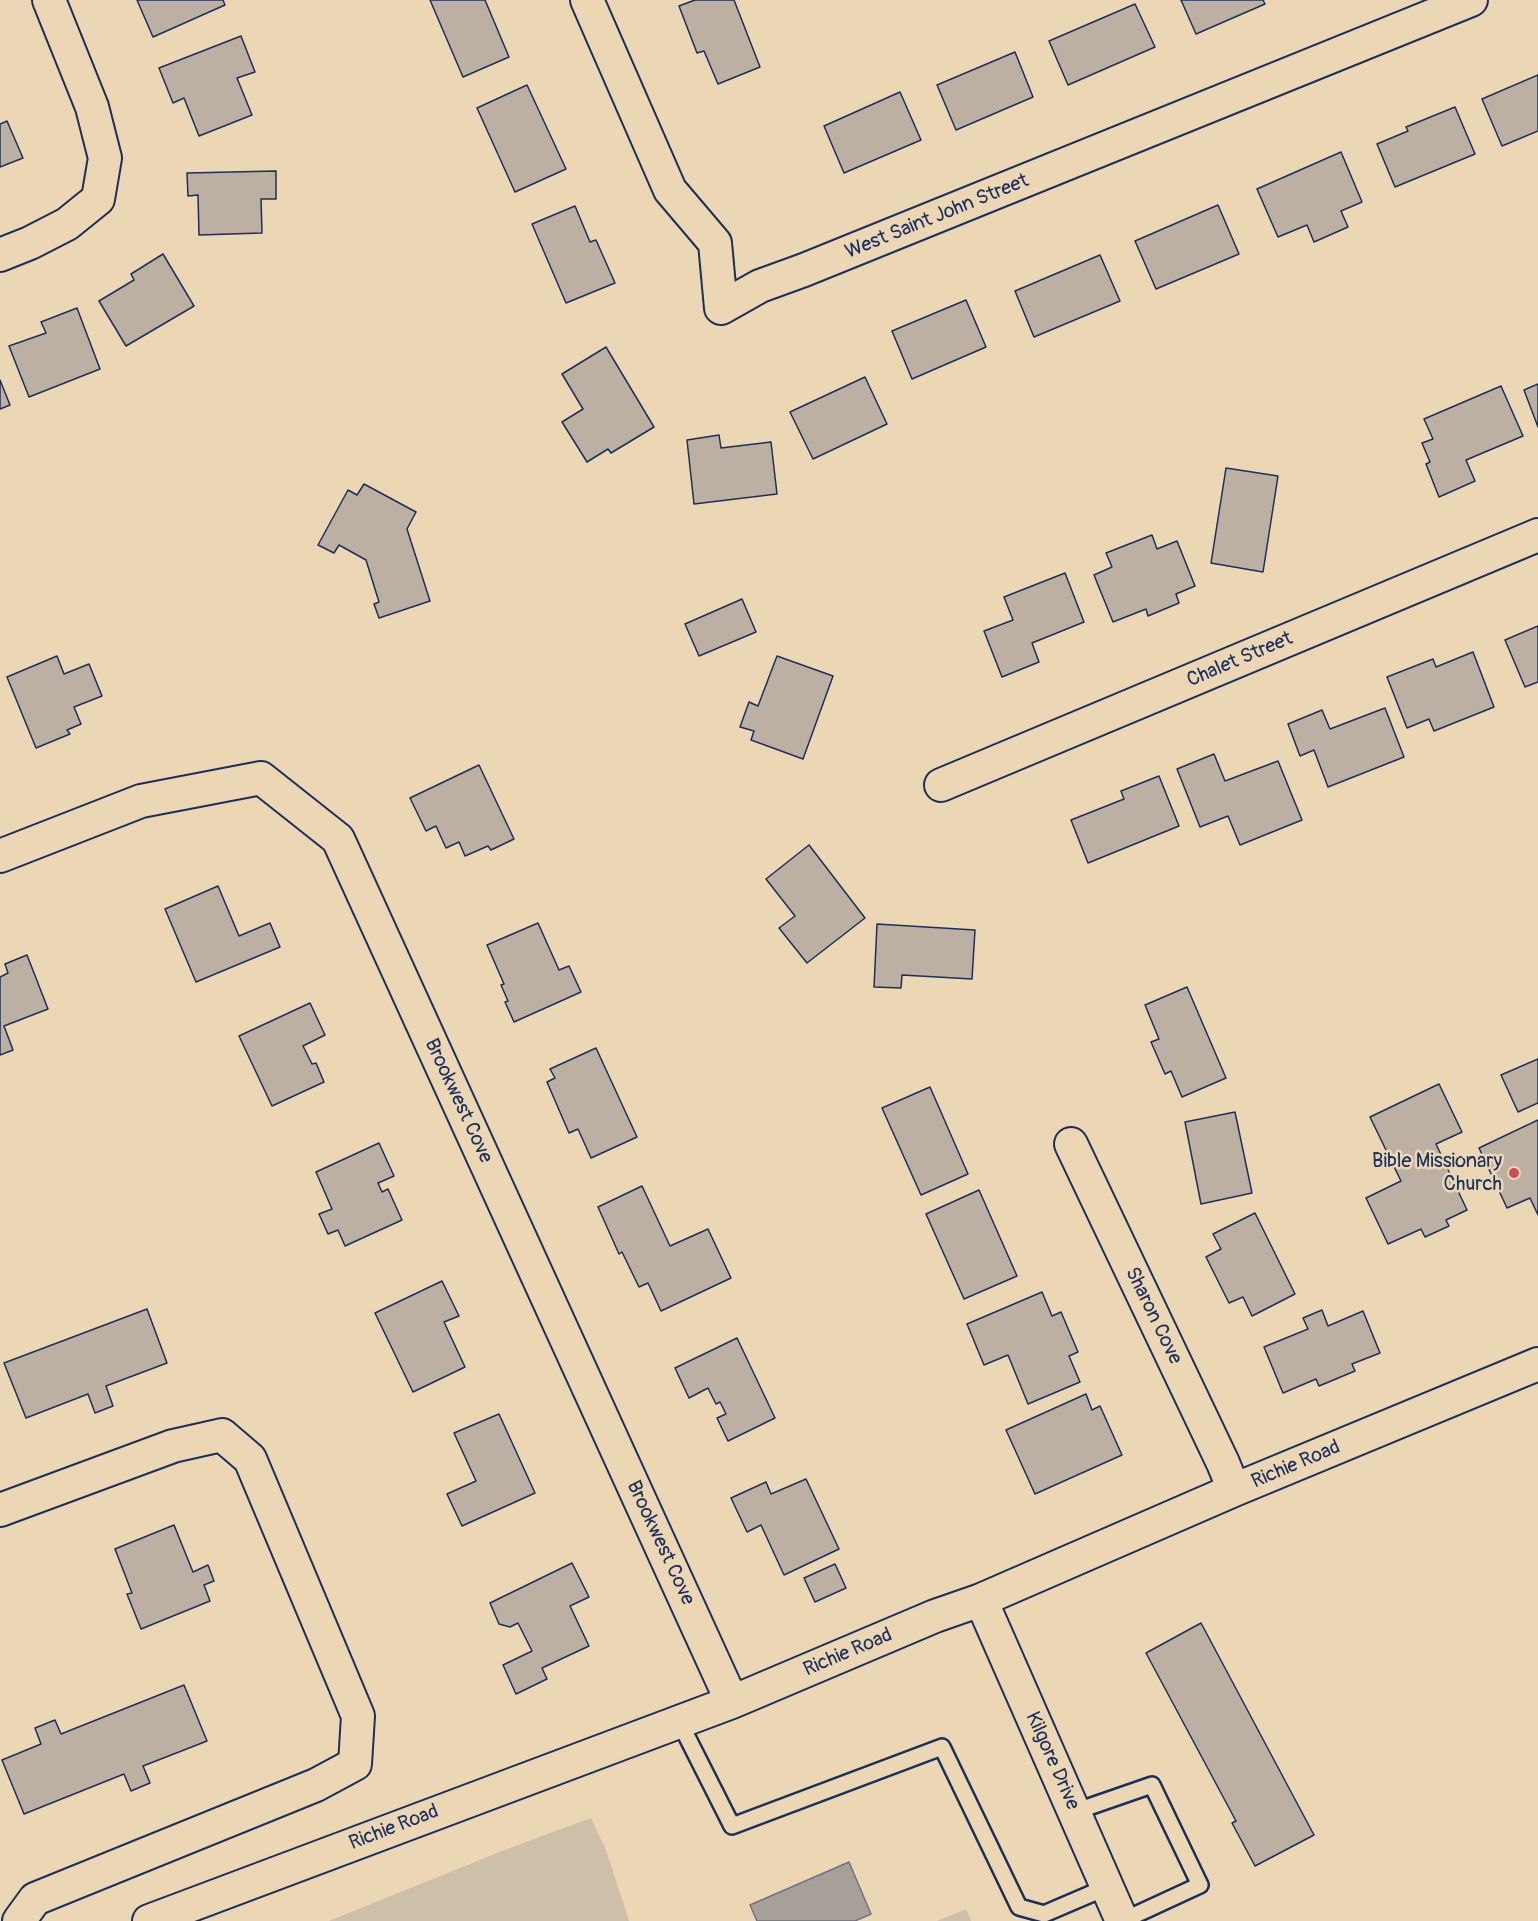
<!DOCTYPE html>
<html>
<head>
<meta charset="utf-8">
<style>
  body { margin:0 }
  canvas { display:block; background:#ecd7b5 }
</style>
</head>
<body>
<canvas width="1538" height="1921"></canvas>
<script>
const c = document.querySelector('canvas').getContext('2d');
c.lineJoin = 'round';
function fill(path, color) {
  c.fillStyle = color;
  c.fill(path, 'evenodd');
}
function shape(rows) {
  const path = new Path2D();
  for (const r of rows) {
    path.moveTo(r[0], r[1]);
    for (let i = 2; i < r.length; i += 2) path.lineTo(r[i], r[i + 1]);
  }
  return path;
}
function strokePath(path, color, width, dash) {
  c.strokeStyle = color;
  c.lineWidth = width;
  c.lineCap = dash ? 'butt' : 'round';
  c.setLineDash(dash || []);
  c.stroke(path);
}
function drawText(font, color, halo, rows, align = 'center') {
  c.font = font + ' Pangolin,sans-serif';
  c.lineWidth = 5;
  c.setLineDash([]);
  c.textBaseline = 'middle';
  c.strokeStyle = halo;
  c.fillStyle = color;
  for (const [text, x, y, turn = 0] of rows) {
    c.save();
    c.translate(x, y);
    c.rotate((+turn || 0) * Math.PI / 180);
    c.textAlign = isNaN(turn) ? turn : align;
    if (halo) c.strokeText(text, 0, 0);
    c.fillText(text, 0, 0);
    c.restore();
  }
}
fill(shape([
  [591,1818,606,1850,629,1921,329,1921,507,1849],
  [966,1909,971,1921,937,1921]
]), '#cebfa8');
const water = shape([
  [849,1862,871,1914,855,1921,757,1921,750,1905,849,1862]
]);
fill(water, '#a7a099');
strokePath(water, '#6f7381', 1.5);
const building = shape([
  [137,0,223,0,225,5,153,37,137,0],
  [430,0,485,0,509,57,463,77,430,0],
  [695,0,734,0,760,67,718,84,704,51,697,53,679,6,695,0],
  [1181,0,1263,0,1265,4,1196,34,1181,0],
  [1135,4,1155,47,1068,85,1049,41,1135,4],
  [241,36,255,72,237,78,252,115,199,136,184,98,173,103,159,68,241,36],
  [1015,52,1033,97,956,130,937,85,1015,52],
  [1538,75,1538,131,1502,146,1482,99,1538,75],
  [527,85,566,169,515,192,477,108,527,85],
  [900,92,921,140,844,173,824,126,900,92],
  [1455,107,1475,154,1395,187,1377,144,1408,131,1406,127,1455,107],
  [7,121,23,158,0,167,0,124,7,121],
  [1341,152,1362,202,1341,211,1348,227,1314,242,1307,225,1278,237,1257,189,1341,152],
  [276,171,276,199,261,199,262,233,199,235,198,195,188,196,187,173,276,171],
  [1218,205,1239,254,1156,289,1135,241,1218,205],
  [575,206,590,242,596,240,615,283,566,303,532,224,575,206],
  [163,254,194,306,126,346,99,301,134,280,131,274,163,254],
  [1100,255,1120,301,1034,337,1015,291,1100,255],
  [966,300,986,347,912,379,892,331,966,300],
  [77,308,100,369,29,397,9,346,46,333,41,322,77,308],
  [606,347,654,427,611,453,608,449,587,462,562,422,583,409,562,374,606,347],
  [865,377,887,424,813,459,790,412,865,377],
  [0,380,10,405,0,409,0,380],
  [1538,384,1538,427,1524,390,1538,384],
  [1501,386,1523,436,1466,460,1475,481,1439,497,1426,464,1430,462,1422,443,1433,439,1424,419,1501,386],
  [719,435,721,448,771,442,777,494,694,504,687,440,719,435],
  [1226,468,1278,476,1263,572,1211,563,1226,468],
  [364,484,416,512,407,529,430,601,379,618,374,604,379,602,366,560,339,545,334,553,318,545,348,490,357,495,364,484],
  [1152,535,1157,549,1177,541,1195,586,1176,594,1179,603,1148,616,1146,609,1113,622,1094,575,1112,567,1106,553,1152,535],
  [1065,573,1084,622,1032,643,1039,662,1002,677,984,631,1013,620,1004,597,1065,573],
  [742,599,756,632,699,656,685,624,742,599],
  [1538,626,1538,682,1525,687,1505,640,1538,626],
  [1473,652,1494,707,1434,731,1429,719,1407,728,1387,677,1433,659,1436,667,1473,652],
  [57,656,64,674,89,664,102,696,74,707,81,724,67,730,70,734,36,748,7,677,57,656],
  [777,656,833,676,803,759,751,740,754,731,740,727,749,702,758,706,777,656],
  [1385,708,1404,757,1328,787,1314,750,1300,756,1288,724,1322,710,1330,729,1385,708],
  [1214,754,1225,781,1278,761,1302,820,1240,845,1228,816,1200,827,1177,769,1214,754],
  [479,765,514,839,491,850,488,846,465,856,459,842,446,848,436,826,426,831,410,798,479,765],
  [1159,776,1179,826,1088,863,1071,820,1124,799,1121,791,1159,776],
  [809,845,865,918,807,963,779,928,795,916,766,879,809,845],
  [218,886,239,936,270,923,280,947,196,982,165,909,218,886],
  [538,923,559,970,569,966,581,992,514,1022,505,1002,508,1001,501,985,504,984,487,945,538,923],
  [877,924,975,930,972,979,902,975,901,988,874,987,877,924],
  [27,955,48,1009,4,1026,13,1050,0,1055,0,977,8,973,5,964,27,955],
  [1187,987,1226,1078,1182,1097,1171,1071,1165,1074,1151,1042,1159,1039,1145,1005,1187,987],
  [310,1003,325,1035,303,1046,312,1064,316,1063,324,1082,272,1106,239,1036,310,1003],
  [596,1048,637,1137,591,1158,578,1129,569,1133,547,1082,555,1078,550,1069,596,1048],
  [1538,1059,1538,1103,1518,1112,1501,1075,1538,1059],
  [1439,1084,1462,1132,1436,1144,1467,1210,1446,1220,1449,1226,1425,1237,1421,1229,1388,1244,1366,1198,1401,1181,1370,1117,1439,1084],
  [930,1087,968,1174,921,1195,882,1108,930,1087],
  [1235,1112,1252,1193,1201,1204,1185,1122,1235,1112],
  [1538,1120,1538,1215,1530,1198,1507,1208,1479,1148,1538,1120],
  [379,1143,394,1176,378,1183,382,1192,388,1189,402,1220,345,1246,338,1230,328,1234,319,1214,332,1209,316,1172,379,1143],
  [642,1186,670,1246,708,1229,731,1278,661,1311,648,1283,639,1287,622,1252,619,1254,598,1207,642,1186],
  [979,1190,1017,1276,964,1299,926,1214,979,1190],
  [1255,1213,1295,1294,1252,1316,1243,1297,1229,1303,1206,1257,1221,1249,1213,1234,1255,1213],
  [442,1281,459,1316,444,1322,465,1367,413,1392,375,1313,442,1281],
  [1042,1292,1052,1316,1061,1312,1078,1352,1069,1356,1080,1382,1028,1404,1008,1355,984,1365,967,1324,1042,1292],
  [147,1309,167,1363,106,1386,113,1406,95,1413,88,1394,26,1418,4,1363,147,1309],
  [1322,1310,1328,1326,1363,1311,1380,1353,1352,1364,1355,1371,1319,1386,1316,1379,1283,1393,1264,1347,1308,1329,1303,1318,1322,1310],
  [737,1338,775,1418,728,1441,717,1418,726,1414,720,1402,716,1404,708,1388,689,1398,675,1368,737,1338],
  [1086,1394,1092,1410,1100,1406,1122,1455,1035,1494,1006,1430,1086,1394],
  [499,1414,535,1493,462,1526,447,1494,476,1481,454,1433,499,1414],
  [806,1479,839,1549,784,1575,761,1525,747,1532,731,1498,766,1482,771,1494,806,1479],
  [174,1525,193,1572,208,1565,214,1581,204,1585,210,1601,141,1629,127,1594,132,1593,115,1549,174,1525],
  [572,1563,589,1597,570,1606,589,1646,542,1668,547,1679,516,1694,503,1665,532,1651,518,1623,510,1627,499,1624,490,1603,572,1563],
  [835,1564,846,1588,815,1602,804,1578,835,1564],
  [1201,1623,1314,1835,1255,1866,1232,1823,1236,1821,1146,1653,1201,1623],
  [184,1685,207,1741,143,1766,150,1783,131,1791,124,1774,24,1814,2,1760,41,1744,35,1728,55,1720,61,1734,184,1685]
]);
fill(building, '#bbb0a1');
strokePath(building, '#1b2f5e', 1.5);
const service = shape([
  [679,1721,732,1826,942,1747,1019,1907,1044,1914,1107,1887],
  [1074,1812,1152,1785,1200,1885,1122,1921]
]);
const minor = shape([
  [587,0,670,190,715,243,721,308,760,286,804,270,1471,0],
  [0,255,30,243,67,224,98,199,105,158,92,107,49,0],
  [941,785,1538,535],
  [0,856,141,801,261,778,338,839,732,1702],
  [1071,1144,1223,1463,1234,1490],
  [0,1510,173,1446,222,1435,250,1459,358,1716,355,1764,316,1785,35,1899,19,1921],
  [981,1600,1122,1921],
  [149,1921,732,1702,935,1616,981,1600,1234,1490,1538,1364]
]);
strokePath(service, '#1b2f5e', 20);
strokePath(minor, '#1b2f5e', 36);
strokePath(service, '#ecd7b5', 15);
strokePath(minor, '#ecd7b5', 32);
for (const [x, y, r, color] of [
  [1514,1173,6,"#d1495b"]
]) {
  const dot = new Path2D();
  dot.arc(x, y, r, 0, 2 * Math.PI);
  c.fillStyle = color;
  c.fill(dot);
  strokePath(dot, '#ecd7b5', 2);
}
drawText('20px', '#1b2f5e', '#ecd7b5', [
  ["West Saint John Street",937,217,-22],
  ["Chalet Street",1240,660,-23],
  ["Brookwest Cove",458,1101,65],
  ["Sharon Cove",1153,1316,64],
  ["Richie Road",1296,1465,-23],
  ["Brookwest Cove",660,1543,65],
  ["Richie Road",848,1653,-23],
  ["Kilgore Drive",1052,1761,66],
  ["Richie Road",394,1828,-21]
]);
drawText('20px', '#1b2f5e', '#ecd7b5', [
  ["Bible Missionary",1502,1162],
  ["Church",1502,1185]
], 'right');
</script>
</body>
</html>
